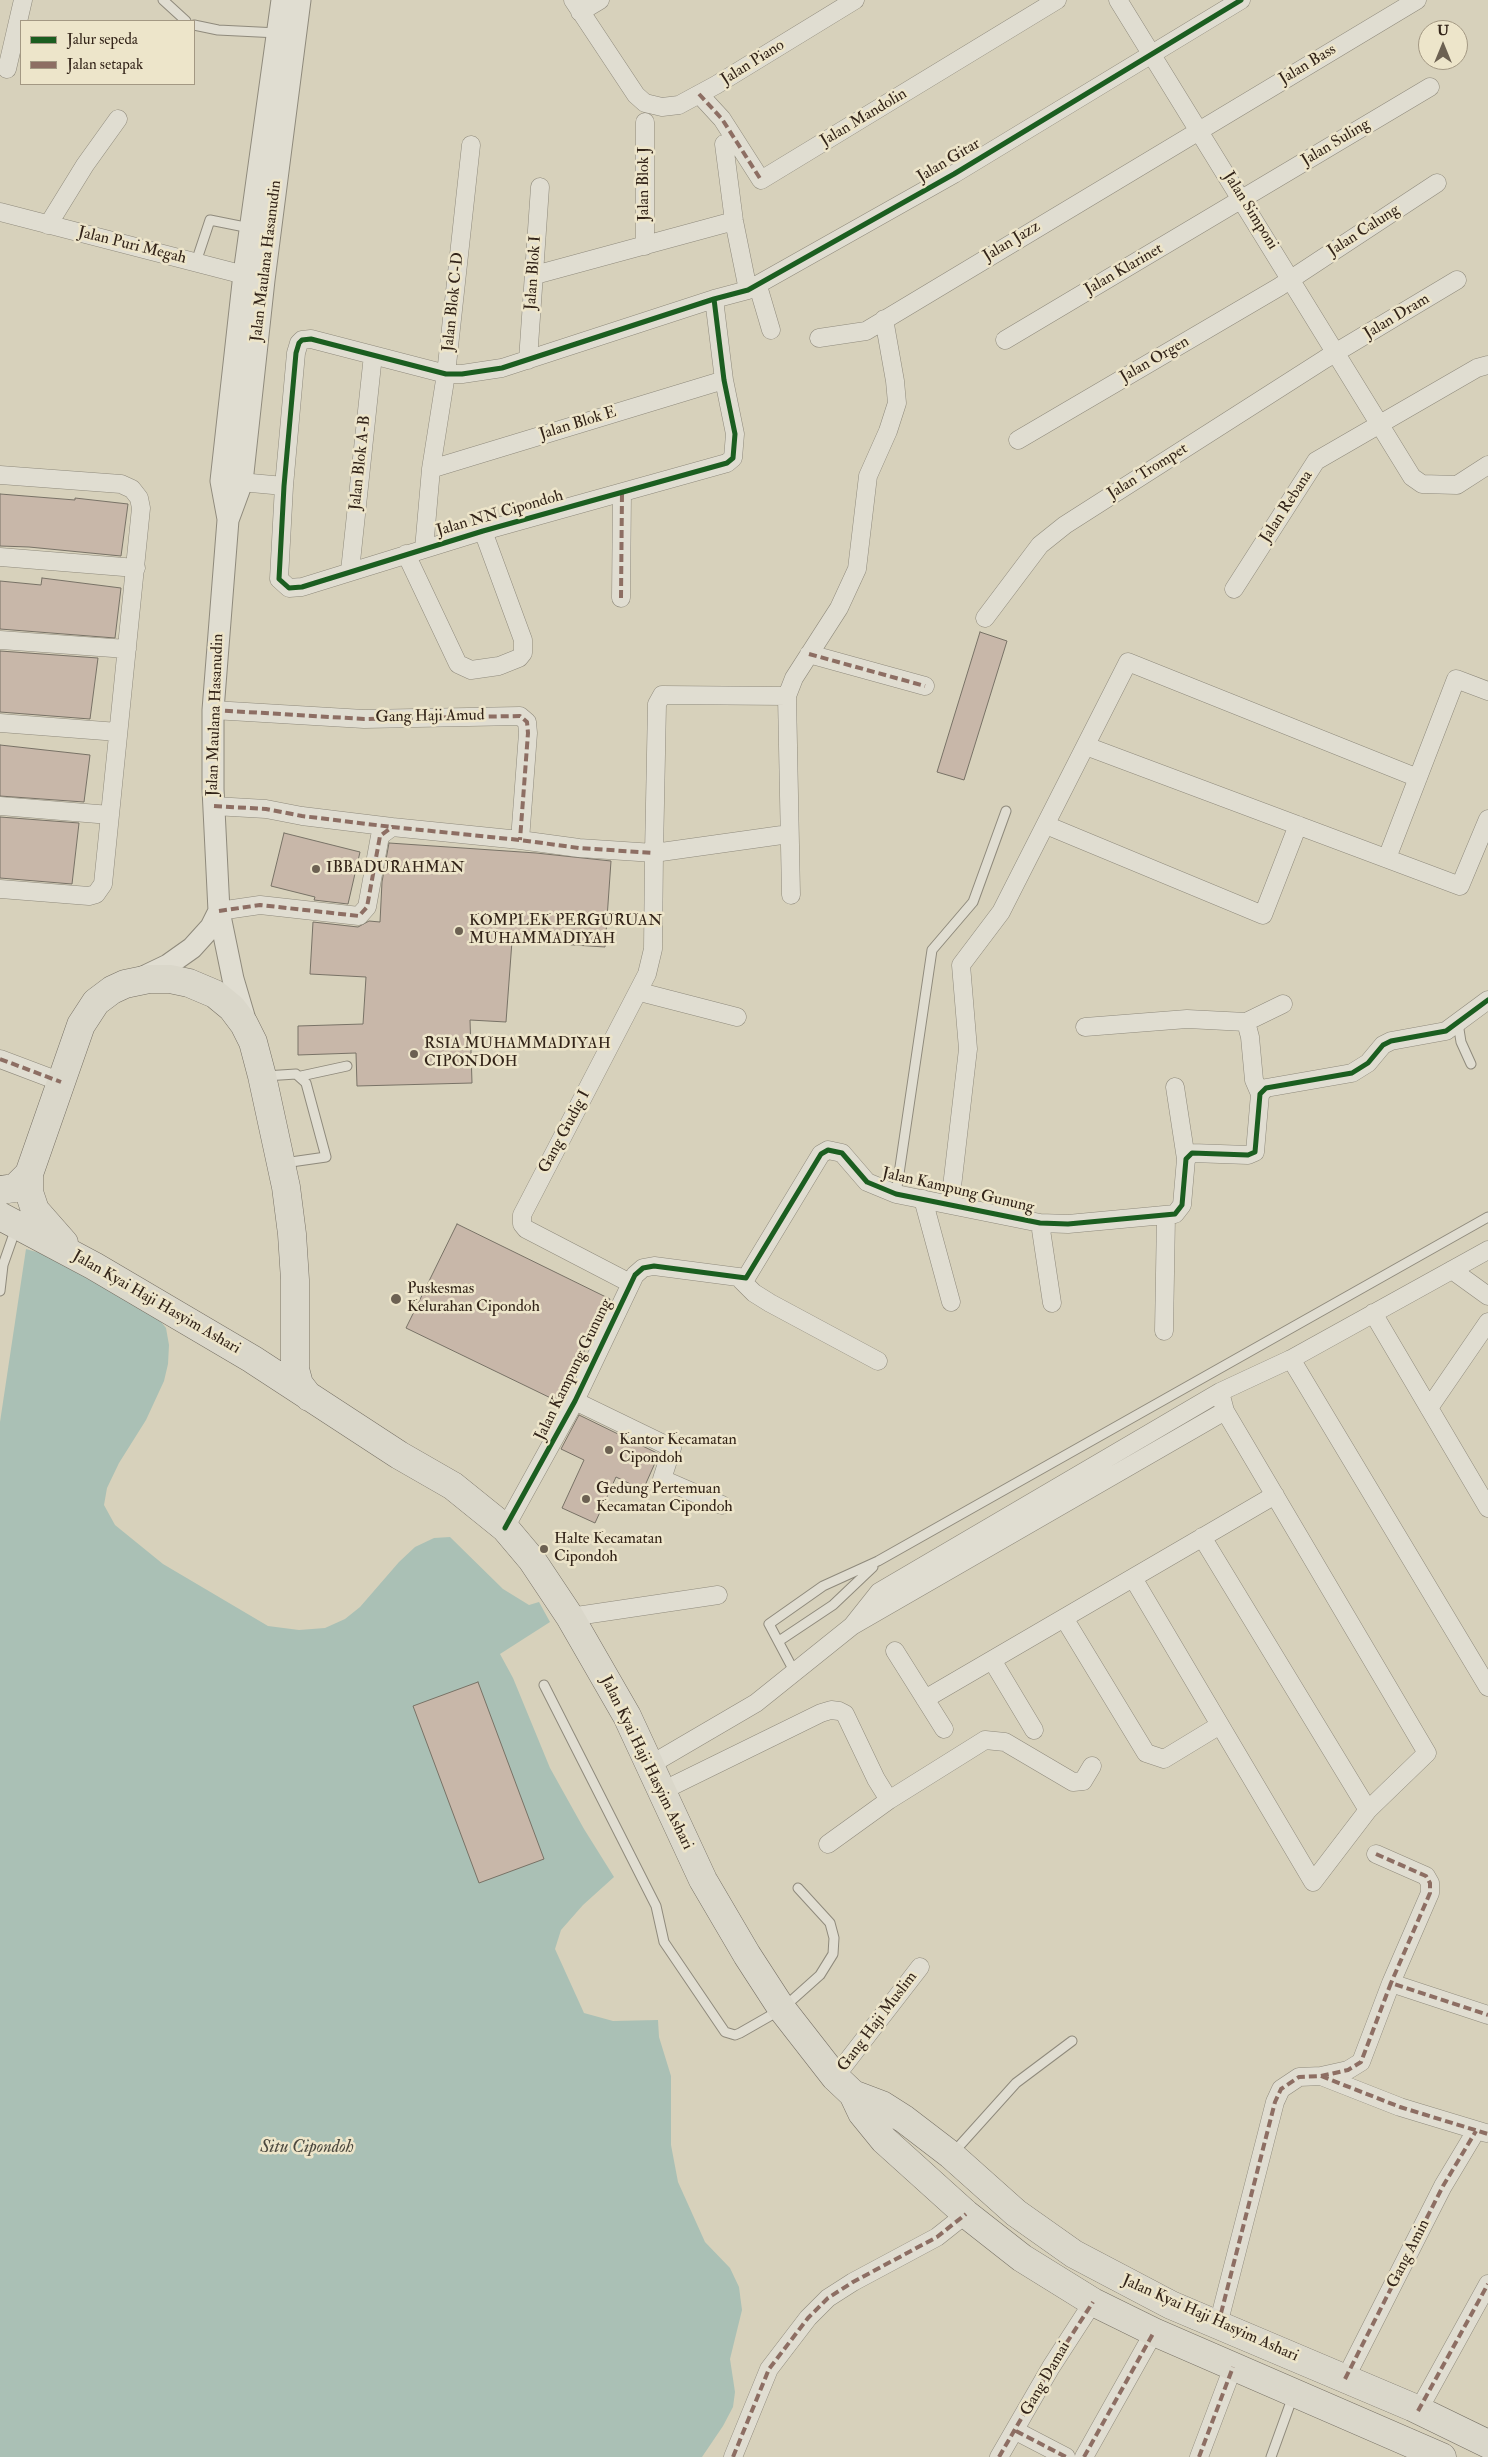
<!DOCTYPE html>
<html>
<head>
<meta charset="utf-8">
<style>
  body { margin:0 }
  #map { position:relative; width:1488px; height:2457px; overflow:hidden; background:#d7d1bb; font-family:"IM FELL Double Pica",serif }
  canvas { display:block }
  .legend { position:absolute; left:20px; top:20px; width:175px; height:65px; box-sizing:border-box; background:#ede5ca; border:1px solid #a39883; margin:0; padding:6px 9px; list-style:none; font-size:15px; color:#332419 }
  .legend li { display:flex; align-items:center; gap:10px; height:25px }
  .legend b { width:25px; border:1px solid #a39883 }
  .north { position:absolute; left:1418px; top:20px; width:50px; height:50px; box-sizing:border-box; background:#ede5ca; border:1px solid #a39883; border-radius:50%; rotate:0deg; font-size:14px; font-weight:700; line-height:20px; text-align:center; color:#332419 }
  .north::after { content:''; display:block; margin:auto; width:18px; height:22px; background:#6c6152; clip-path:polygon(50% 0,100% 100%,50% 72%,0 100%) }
</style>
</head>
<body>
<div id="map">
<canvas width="1488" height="2457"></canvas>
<ul class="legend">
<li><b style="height:6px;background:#1b5e20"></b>Jalur sepeda</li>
<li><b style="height:6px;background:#8d6e63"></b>Jalan setapak</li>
</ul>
<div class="north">U</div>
</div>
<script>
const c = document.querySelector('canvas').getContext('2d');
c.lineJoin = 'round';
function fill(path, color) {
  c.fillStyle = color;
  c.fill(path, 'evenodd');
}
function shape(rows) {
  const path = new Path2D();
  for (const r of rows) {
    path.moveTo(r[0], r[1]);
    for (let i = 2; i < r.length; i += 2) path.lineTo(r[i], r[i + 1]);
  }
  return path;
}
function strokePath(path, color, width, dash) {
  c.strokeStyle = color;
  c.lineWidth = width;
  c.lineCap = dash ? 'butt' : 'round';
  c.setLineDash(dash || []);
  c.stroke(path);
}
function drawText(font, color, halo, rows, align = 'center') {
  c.font = font + ' "IM FELL Double Pica",serif';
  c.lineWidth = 5;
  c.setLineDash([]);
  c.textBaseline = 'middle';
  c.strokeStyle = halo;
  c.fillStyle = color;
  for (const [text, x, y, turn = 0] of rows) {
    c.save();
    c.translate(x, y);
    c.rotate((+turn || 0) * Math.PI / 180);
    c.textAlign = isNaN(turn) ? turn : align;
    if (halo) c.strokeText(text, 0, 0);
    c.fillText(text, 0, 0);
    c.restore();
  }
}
fill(shape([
  [26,1249,47,1255,158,1318,166,1328,169,1345,168,1364,164,1381,146,1420,119,1463,107,1488,104,1505,115,1525,163,1564,268,1626,299,1630,325,1628,345,1619,360,1607,399,1562,415,1547,434,1538,450,1537,503,1589,529,1605,539,1602,550,1622,500,1654,513,1678,550,1768,584,1829,614,1877,583,1905,561,1930,555,1949,584,2013,613,2021,658,2020,659,2037,671,2076,671,2145,678,2182,705,2242,730,2268,739,2287,742,2310,730,2359,735,2392,733,2407,723,2426,702,2457,0,2457,0,1422]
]), '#aac0b5');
const building = shape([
  [0,494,75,500,75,498,128,504,121,556,29,547,0,546,0,494],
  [42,578,121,588,115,638,0,629,0,581,41,585,42,578],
  [980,632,1007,641,964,780,937,772,980,632],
  [0,651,98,658,90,719,0,712,0,651],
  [0,745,90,755,84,802,0,796,0,745],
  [0,817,79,823,72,884,0,878,0,817],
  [284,833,360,852,348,904,314,900,315,897,271,886,284,833],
  [389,843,536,853,611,861,605,947,512,941,506,1022,470,1020,472,1083,357,1086,356,1053,298,1055,298,1026,363,1024,366,977,310,974,313,922,358,927,369,921,380,922,382,882,389,843],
  [457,1224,610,1299,559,1402,406,1328,457,1224],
  [579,1415,659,1454,643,1490,616,1477,595,1523,562,1508,584,1460,561,1449,579,1415],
  [478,1682,544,1859,479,1883,413,1706,478,1682]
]);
fill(building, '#c8b7a9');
strokePath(building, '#787266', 1);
const service = shape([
  [163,0,186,21],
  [194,25,218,30,278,33],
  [196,262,210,220,250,228],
  [1458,1023,1461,1042,1471,1064],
  [265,1076,296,1074,306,1083,326,1157,284,1163],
  [301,1076,347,1066],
  [896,1194,932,950,973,902,1006,811],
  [0,1291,3,1265,16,1228],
  [779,1641,833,1605,873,1567],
  [794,1671,769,1624,823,1586,878,1561,1488,1217],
  [544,1685,656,1906,664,1942,725,2032,735,2035,740,2033,782,2009,820,1975,833,1954,834,1938,830,1923,798,1888],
  [953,2153,1016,2083,1072,2041],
  [1271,2457,1293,2396]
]);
const minor = shape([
  [573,0,636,95,645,103,662,107,679,105,716,85,855,0],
  [1118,0,1412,477,1422,484,1457,485,1488,465],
  [580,12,600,0],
  [7,69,23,0],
  [699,94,722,119,761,180,1057,0],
  [645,122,645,246],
  [724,144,734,221,748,290],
  [0,212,256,278],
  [48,225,85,165,118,119],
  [535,275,734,221],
  [758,286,771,330],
  [714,299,724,380,735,434,733,458,727,463,483,531,302,587,289,588,279,579,284,486,296,353,299,343,302,340,311,339,446,374,462,374,502,368,714,299,748,290,954,174,1241,0],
  [819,338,866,331,1417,0],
  [1005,340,1430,87],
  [528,360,540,187],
  [1018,440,1279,287,1437,183],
  [431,469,724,380],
  [0,475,121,484,132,489,139,498,141,508,103,884,96,894,89,896,0,889],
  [229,481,284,486],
  [424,549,431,469,446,374,471,145],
  [406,554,458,664,471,670,499,666,519,658,523,653,523,640,483,531],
  [0,557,136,568],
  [350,571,373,355],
  [1234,589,1316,461,1477,368,1488,365],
  [621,598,622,492],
  [985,618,1040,545,1065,525,1325,359,1457,280],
  [0,640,127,649],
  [809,654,925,686],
  [213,710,364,719,520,716,527,722,528,733,520,840],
  [0,723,118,732],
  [1086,746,1460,886,1488,819],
  [0,806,110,815],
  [214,806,266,809,302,816,392,827],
  [1046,825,1263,915,1298,825],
  [1387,858,1456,679,1488,691],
  [791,895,787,696,794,678,839,608,857,569,868,476,888,431,897,403,895,381,884,319],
  [219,911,260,905,359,916,367,907,380,836,392,827,520,840,579,848,654,853,657,704,662,695,787,696],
  [640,992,737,1017],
  [1246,1022,1283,1004],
  [1085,1027,1187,1019,1246,1022,1250,1037,1254,1080,1260,1094],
  [0,1059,61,1082],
  [1175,1087,1186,1159],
  [923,1199,951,1302],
  [950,1204,968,1049,961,965,1001,912,1128,662,1418,778],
  [1040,1223,1052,1303],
  [1452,1270,1488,1296],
  [740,1279,754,1293,770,1303,878,1361],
  [630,1283,526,1229,522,1224,522,1215,647,974,653,949,654,853,789,834],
  [1373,1313,1488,1508],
  [1164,1331,1166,1216],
  [1291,1359,1488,1687],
  [575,1401,672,1448,662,1479,722,1505],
  [1429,1408,1488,1322],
  [505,1528,575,1401,635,1275,643,1268,654,1266,746,1278,821,1154,828,1150,842,1153,867,1182,896,1194,1040,1223,1068,1224,1175,1214,1182,1205,1186,1159,1192,1153,1248,1155,1255,1152,1260,1094,1266,1088,1352,1073,1368,1063,1383,1045,1391,1041,1446,1031,1488,1000],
  [1202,1537,1368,1810],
  [1133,1578,1313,1882,1368,1810,1427,1753,1225,1411,1220,1392],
  [570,1617,718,1595],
  [1064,1618,1146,1753,1164,1759,1220,1725],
  [852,1626,879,1592,1220,1392,1291,1359,1488,1250],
  [895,1651,944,1729],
  [992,1660,1034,1730],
  [925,1699,1275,1495],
  [650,1765,756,1703,852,1626,1225,1411],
  [662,1791,821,1713,831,1710,839,1711,845,1714,876,1779,889,1800,985,1740,1005,1742,1073,1782,1083,1781,1092,1766],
  [828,1844,889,1800],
  [1376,1854,1426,1876,1430,1883,1430,1893,1391,1983],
  [1321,2076,1400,2107,1486,2133],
  [835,2077,920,1967],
  [1218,2325,1275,2102,1281,2089,1299,2077,1321,2076,1348,2070,1361,2062,1391,1983,1488,2015],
  [1345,2379,1443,2186,1476,2131],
  [1418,2411,1488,2284],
  [1016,2431,1066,2457],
  [733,2457,769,2369,808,2318,828,2298,853,2282,937,2237,966,2214],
  [999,2457,1051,2367,1093,2302],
  [1084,2457,1154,2332],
  [1199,2457,1233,2367]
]);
const tertiary = shape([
  [228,519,221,481,244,274,282,0],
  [143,977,168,965,192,948,211,927,219,911],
  [246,1023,233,979,219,911,213,789,213,710,228,520,242,482,264,280,300,0]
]);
const primary = shape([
  [29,1174,29,1192,35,1210,64,1243],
  [0,1190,15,1188,29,1174,81,1025,96,1002,112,990,125,984,149,979,170,979,189,983,215,994,232,1008,244,1024,253,1042,262,1076,286,1187,292,1234,295,1280,295,1369,299,1384,309,1397],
  [0,1216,94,1266,252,1359,399,1455,453,1486,505,1528,532,1560,570,1617,627,1716,703,1880,747,1955,782,2009,835,2077,853,2094,862,2113,884,2140,966,2214,1022,2258,1093,2302,1154,2332,1442,2457],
  [853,2094,882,2105,904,2119,951,2155,1016,2213,1074,2254,1171,2305,1412,2407,1488,2444]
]);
strokePath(service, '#8f8a7c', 11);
strokePath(minor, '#8f8a7c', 19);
strokePath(tertiary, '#8f8a7c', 23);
strokePath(primary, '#787266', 29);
strokePath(service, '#e0ddd1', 9);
strokePath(minor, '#e0ddd1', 18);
strokePath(tertiary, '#e0ddd1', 21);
strokePath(primary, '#dad7ca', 28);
strokePath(shape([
  [699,94,722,119,761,180],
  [621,598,622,492],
  [809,654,925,686],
  [213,710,364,719,520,716,527,722,528,733,520,840],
  [214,806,266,809,302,816,392,827],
  [219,911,260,905,359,916,367,907,380,836,392,827,520,840,579,848,654,853],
  [0,1059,61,1082],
  [1376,1854,1426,1876,1430,1883,1430,1893,1391,1983],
  [1321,2076,1400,2107,1488,2134],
  [1218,2325,1275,2102,1281,2089,1299,2077,1321,2076,1348,2070,1361,2062,1391,1983,1488,2015],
  [1345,2379,1443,2186,1476,2131],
  [1418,2411,1488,2284],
  [1016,2431,1066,2457],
  [733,2457,769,2369,808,2318,828,2298,853,2282,937,2237,966,2214],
  [999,2457,1051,2367,1093,2302],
  [1084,2457,1154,2332],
  [1199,2457,1233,2367]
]), '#8d6e63', 4, [8, 4]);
strokePath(shape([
  [714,299,724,380,735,434,733,458,727,463,483,531,302,587,289,588,279,579,284,486,296,353,299,343,302,340,311,339,446,374,462,374,502,368,714,299,748,290,954,174,1241,0],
  [505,1528,575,1401,635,1275,643,1268,654,1266,746,1278,821,1154,828,1150,842,1153,867,1182,896,1194,1040,1223,1068,1224,1175,1214,1182,1205,1186,1159,1192,1153,1248,1155,1255,1152,1260,1094,1266,1088,1352,1073,1368,1063,1383,1045,1391,1041,1446,1031,1488,1000]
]), '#1b5e20', 5);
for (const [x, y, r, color] of [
  [316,869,5,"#6c6152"],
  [459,931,5,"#6c6152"],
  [414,1054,5,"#6c6152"],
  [396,1299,6,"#6c6152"],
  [609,1450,5,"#6c6152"],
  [586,1499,5,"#6c6152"],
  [544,1549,5,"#6c6152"]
]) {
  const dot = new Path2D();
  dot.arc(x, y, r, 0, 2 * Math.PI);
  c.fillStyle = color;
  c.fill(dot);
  strokePath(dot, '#ede5ca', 2);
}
drawText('16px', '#332419', '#ede5ca', [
  ["Jalan Piano",753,63,-32],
  ["Jalan Bass",1308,65,-31],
  ["Jalan Mandolin",864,118,-31],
  ["Jalan Suling",1336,143,-31],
  ["Jalan Gitar",949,161,-31],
  ["Jalan Blok J",645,184,-90],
  ["Jalan Simponi",1250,211,58],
  ["Jalan Calung",1364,231,-33],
  ["Jalan Jazz",1012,242,-31],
  ["Jalan Puri Megah",132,246,14],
  ["Jalan Maulana Hasanudin",267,261,-83],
  ["Jalan Klarinet",1124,270,-30],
  ["Jalan Blok I",534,273,-86],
  ["Jalan Blok C-D",454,302,-84],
  ["Jalan Dram",1397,317,-31],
  ["Jalan Orgen",1155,360,-30],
  ["Jalan Blok E",578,424,-17],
  ["Jalan Blok A-B",361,463,-84],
  ["Jalan Trompet",1148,472,-32],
  ["Jalan Rebana",1287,507,-57],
  ["Jalan NN Cipondoh",500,514,-16],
  ["Jalan Maulana Hasanudin",216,715,-88],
  ["Gang Haji Amud",430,717,-1],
  ["Gang Gudig I",565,1132,-62],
  ["Jalan Kampung Gunung",958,1191,13],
  ["Jalan Kyai Haji Hasyim Ashari",156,1303,30],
  ["Jalan Kampung Gunung",574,1370,-64],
  ["Jalan Kyai Haji Hasyim Ashari",646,1763,64],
  ["Gang Haji Muslim",878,2022,-53],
  ["Gang Amin",1409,2254,-63],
  ["Jalan Kyai Haji Hasyim Ashari",1210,2319,24],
  ["Gang Damai",1046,2379,-60]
]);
drawText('16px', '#332419', '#ede5ca', [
  ["IBBADURAHMAN",326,869],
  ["KOMPLEK PERGURUAN",469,922],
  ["MUHAMMADIYAH",469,940],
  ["RSIA MUHAMMADIYAH",424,1045],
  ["CIPONDOH",424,1063],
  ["Puskesmas",407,1290],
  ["Kelurahan Cipondoh",407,1308],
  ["Kantor Kecamatan",619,1441],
  ["Cipondoh",619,1459],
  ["Gedung Pertemuan",596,1490],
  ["Kecamatan Cipondoh",596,1508],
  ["Halte Kecamatan",554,1540],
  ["Cipondoh",554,1558]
], 'left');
drawText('italic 18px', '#4c493f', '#ede5ca', [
  ["Situ Cipondoh",307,2148]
]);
</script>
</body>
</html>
